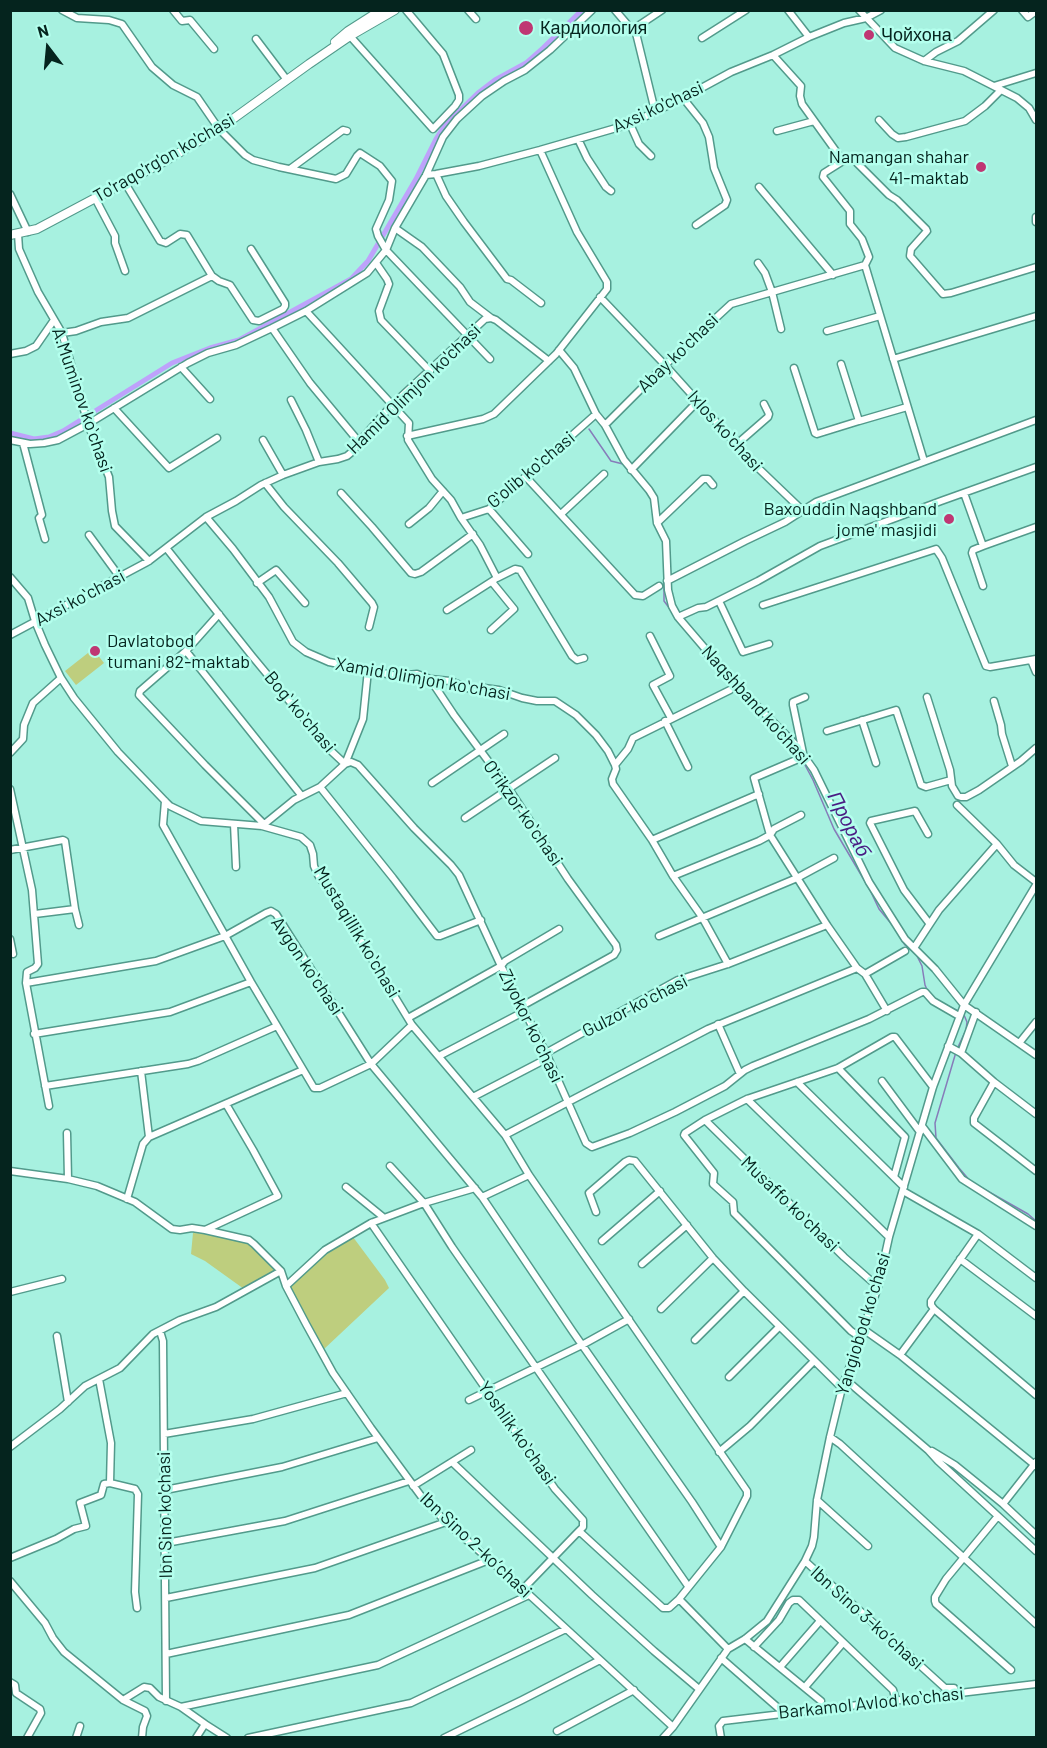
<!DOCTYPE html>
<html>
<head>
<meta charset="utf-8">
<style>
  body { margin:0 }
  #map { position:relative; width:1047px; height:1748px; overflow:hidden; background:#a7f1e0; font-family:Barlow,sans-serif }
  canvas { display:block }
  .frame { position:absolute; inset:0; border:12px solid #05241e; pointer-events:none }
  .north { position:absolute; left:18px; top:18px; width:60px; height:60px; -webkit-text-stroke:4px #b4ffed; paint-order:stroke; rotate:344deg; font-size:16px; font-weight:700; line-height:24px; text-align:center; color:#05241e }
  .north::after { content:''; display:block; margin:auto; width:21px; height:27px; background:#05241e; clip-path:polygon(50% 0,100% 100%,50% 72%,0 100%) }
</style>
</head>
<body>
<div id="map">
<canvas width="1047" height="1748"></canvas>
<div class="frame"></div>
<div class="north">N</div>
</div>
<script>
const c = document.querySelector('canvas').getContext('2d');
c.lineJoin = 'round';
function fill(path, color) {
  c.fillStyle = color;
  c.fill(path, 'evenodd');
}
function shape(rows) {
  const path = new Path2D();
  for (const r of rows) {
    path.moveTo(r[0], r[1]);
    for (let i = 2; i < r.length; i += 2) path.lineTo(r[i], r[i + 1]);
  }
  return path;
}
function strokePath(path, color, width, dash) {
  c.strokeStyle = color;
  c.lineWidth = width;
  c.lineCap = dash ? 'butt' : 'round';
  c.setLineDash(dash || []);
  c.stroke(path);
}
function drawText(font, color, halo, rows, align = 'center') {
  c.font = font + ' Barlow,sans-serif';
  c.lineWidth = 5;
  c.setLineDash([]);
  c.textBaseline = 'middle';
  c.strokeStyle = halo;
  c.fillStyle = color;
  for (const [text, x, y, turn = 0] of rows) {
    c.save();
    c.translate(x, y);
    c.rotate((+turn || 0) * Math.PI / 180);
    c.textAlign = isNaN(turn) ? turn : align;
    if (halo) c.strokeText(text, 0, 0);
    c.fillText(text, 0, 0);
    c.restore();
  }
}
fill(shape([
  [93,649,104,663,76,685,65,671],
  [193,1233,209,1234,250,1244,275,1271,244,1289,205,1261,191,1254],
  [353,1237,385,1280,389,1288,323,1350,289,1287,325,1255]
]), '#bece7e');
strokePath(shape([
  [589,429,611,461,623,464,632,475],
  [664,574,664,601,670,609],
  [699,646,709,663,727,678],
  [763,716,805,765,813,780,834,829,870,890,879,909,894,927,905,945,916,954,922,966,925,985,928,992],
  [946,1005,958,1011],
  [958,1047,966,1030,967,1022,964,1015],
  [956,1052,935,1123,936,1138,959,1168,971,1182],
  [975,1184,1028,1214,1036,1221]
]), '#867cb9', 1.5);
strokePath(shape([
  [10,433,34,439,49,437,63,431,172,363,210,348,239,340,351,279,368,261,416,179,436,139,445,125,478,93,495,80,526,63,543,48,582,10]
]), '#bea2fb', 5);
const minor = shape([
  [62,10,77,18,109,20,122,24,152,67,173,85,197,97,219,129,245,155,253,160,279,167,336,179,346,174,357,156,360,153,380,166,392,181,389,200,376,229,378,236,386,250,490,359],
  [173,10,182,21,190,20,214,49],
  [468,10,476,19],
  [615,10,632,30,662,10],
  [788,10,809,37],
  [859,10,895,48,924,61,964,71,1017,98,1029,108,1036,120],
  [1022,10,1028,17,1036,11],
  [635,29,655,111],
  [350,36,433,129,455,106,459,100,459,95,443,54,406,10],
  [702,38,746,10],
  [256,39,287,80],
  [773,55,801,86,800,96,802,104,843,161,853,159,889,195,897,200,926,229,927,231,911,249,910,256,943,294,951,293,1036,267],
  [924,61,936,52,958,41,994,10],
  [994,86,1036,73],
  [683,98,703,123,709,137,714,168,727,200,725,205,696,225],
  [879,120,892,134,898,138,906,137,965,121,985,106,1001,90],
  [630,124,639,144,651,156],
  [777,131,814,121],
  [578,139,587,158,606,187,611,191],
  [843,161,824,173,823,177,850,211,850,224,862,239,869,257,865,265],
  [290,169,343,130,347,131],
  [436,174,446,196,464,222,507,279,511,280,541,303],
  [426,175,436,174,479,166,540,150,630,124,683,98,731,72,773,55,809,37,844,23,866,18,881,10],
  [125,183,160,241,166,243,180,234,187,235,212,276,219,281,230,285,253,320,259,321,283,309,285,306,285,303,251,249],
  [759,187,833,275],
  [10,194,28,232],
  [95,198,115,236,115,243,125,271],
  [1036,217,1036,222],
  [395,228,422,247,460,287,470,302,491,318],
  [18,234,19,249,38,292,62,333,88,424,109,477,112,511,115,526,149,561],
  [376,263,387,279,389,284,379,311,381,320,430,371],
  [758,263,765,273,772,292,781,329],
  [865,265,924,461],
  [600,297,665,365,754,464,803,511],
  [306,311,409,423,408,440,432,479,451,500,461,518,480,545,497,578,515,569,520,570,572,656,577,660,584,658],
  [272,328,310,383,359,442],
  [827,331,880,316],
  [62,333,76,331,101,322,128,318,212,276],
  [559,350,574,368,596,414,605,425,624,460,649,490,654,498,657,523,666,541,668,590,672,606,678,617,737,686,795,744,804,756,814,770,869,882,905,939,935,969,964,1005,1036,1055],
  [10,354,26,351,36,346,54,320],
  [893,359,1036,316],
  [841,364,859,421,907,407],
  [181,367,210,399],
  [794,368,815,433,817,434,859,421],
  [291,400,306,430,319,462],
  [114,408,169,468,217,438],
  [605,425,665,365,731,304,865,265],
  [407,436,483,419,494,414,556,354,607,289,607,282,577,232,540,150],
  [10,440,30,444,44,443,58,440,88,424,188,363,208,353,236,345,272,328,306,311,367,273,386,250,395,228,426,175,443,137,457,119,482,96,504,81,525,70,550,50,592,10],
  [263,440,283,475],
  [23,443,42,515,39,518,45,539],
  [737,444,768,417,769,414,764,404],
  [631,470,698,401],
  [526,477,635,595,643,596,659,586],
  [265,483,284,507,338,563,372,603,374,607,369,627],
  [341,493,372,527,411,573,415,574,421,572,473,534],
  [964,493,983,546,1036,527],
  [489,509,528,554],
  [561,514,604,474],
  [206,517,233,549,269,597,293,642,306,652,329,662,397,676,417,674,430,679,450,681,473,690,484,688,499,690,522,698,537,701,555,701,576,715,596,735,608,751,615,765,628,749,633,738,730,690],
  [461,518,489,509,596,414],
  [657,523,703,479,708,479,713,485],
  [409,524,429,508,443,491],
  [89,535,119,576],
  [167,549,252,656,329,749,345,764],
  [10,577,28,598,35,621,45,645,61,678,74,698,118,752,165,801,170,806,201,821,262,826,301,837,310,845,313,854,314,866,318,875,336,900,412,1025,505,1135,529,1175,747,1491,747,1496,721,1547,679,1599,728,1649],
  [667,581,745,541,785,522,816,502,1036,420],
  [257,583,276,570,305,603],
  [983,586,972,553,973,550,983,546],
  [719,601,743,652,769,644],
  [763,605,936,549,942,558,986,666,990,667,1036,659],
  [447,610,494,580],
  [219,614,186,651,140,691,139,695,205,765,264,824],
  [678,617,698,608,706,607,758,581,820,546,941,501,1036,467],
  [491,630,514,609,492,582],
  [10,635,149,561,206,517,236,501,261,485,283,475,319,462,338,459,347,456,353,451,359,442,392,405,485,319,491,318,496,320,549,361],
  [650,636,670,676,653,685,671,718],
  [186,651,301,795],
  [1031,660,1036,672],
  [430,679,454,715,509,789,568,879,616,945,617,950,614,955,522,1006],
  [927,697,950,770,952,786,958,796,961,797,966,797,979,790,1021,761,1036,748],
  [994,701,1001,725,1002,734,1012,766],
  [862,720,876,763],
  [665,721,688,767],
  [827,731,896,710,921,785,926,787,951,780],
  [10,753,23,739,24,725,33,703,61,678],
  [803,753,793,705,793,702,805,697],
  [345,764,351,762,358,765,414,828,451,865,459,875,501,966,546,1053,586,1143,592,1147,630,1133,675,1112,725,1086,745,1070,753,1066,869,1019,922,992,925,992,933,1001,959,1016],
  [615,765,616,769,612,779,613,784,652,840],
  [432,783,504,734],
  [320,787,393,878,437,936,440,936,481,920],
  [10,789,32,890,38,964,35,968,27,972,26,983,49,1106],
  [165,801,163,825,251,982,314,1088,320,1088,371,1064,412,1025],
  [957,805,997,844,1014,865,1036,882],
  [465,818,555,758],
  [234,824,236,867],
  [262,826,294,800,320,787,345,764,363,719,368,670],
  [928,834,915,811,871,821,870,823,904,890,929,923],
  [10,850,63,840,65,841,75,909,35,914],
  [673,876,759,841,770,835,774,829,801,815],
  [75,909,79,925],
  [827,925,857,968,865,974,905,951],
  [659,936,797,878,834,858],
  [10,939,13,954],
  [914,948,939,910,997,844],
  [728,964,702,917,673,876,652,840,759,794],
  [865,974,887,1011],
  [26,983,156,961,225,936,266,913,271,911,276,914,371,1064,482,1197,573,1332,692,1502,721,1547],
  [408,1018,501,966,505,961,559,929],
  [718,1024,740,1074],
  [34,1034,170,1012,251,982],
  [1020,1042,1036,1022],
  [948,1046,961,1053,994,1082,1036,1114],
  [546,1053,678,980,728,964,827,925,770,835,754,778,796,760],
  [961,1053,976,1012],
  [439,1056,525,1011],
  [838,1068,905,1137,894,1177],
  [141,1071,149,1137,303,1070],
  [882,1081,920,1132],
  [797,1082,904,1187],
  [994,1082,974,1118,974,1123,1036,1171],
  [45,1086,188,1064,198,1061,277,1026],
  [473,1097,548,1058],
  [747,1099,889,1237],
  [705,1120,844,1257,878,1287],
  [922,1126,962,1179,1036,1226],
  [67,1133,68,1179],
  [505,1135,708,1029,857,968],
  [390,1166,424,1203,452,1247,688,1586],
  [10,1171,68,1179,97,1186,135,1202,172,1229,180,1230,192,1228,205,1230,249,1240,254,1244,281,1271,286,1286,306,1324,333,1373,371,1428,421,1496,446,1522,523,1589,673,1727],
  [346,1187,383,1217],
  [903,1191,978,1234,1036,1278],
  [482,1197,529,1175],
  [127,1199,143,1144,149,1137],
  [596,1212,589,1193,625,1162,629,1160,635,1161,713,1258,744,1291,842,1388],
  [371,1223,555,1489,583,1520,583,1527,579,1531,663,1608,669,1608,679,1599],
  [205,1230,278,1196,253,1150,226,1104],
  [978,1234,931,1301,931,1305,934,1309,900,1355,1036,1466],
  [602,1241,660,1191],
  [960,1259,1036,1316],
  [642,1264,687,1225],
  [286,1286,325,1250,371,1223,424,1203,475,1188],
  [10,1292,62,1279],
  [661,1309,713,1258],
  [934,1309,1036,1395],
  [863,1329,900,1355],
  [160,1331,163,1341,166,1701],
  [57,1336,68,1402],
  [860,1337,851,1331,734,1213,733,1202,713,1184,714,1173,684,1135,685,1133,705,1120,747,1099,838,1068,892,1037,895,1037,933,1087],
  [695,1340,744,1291],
  [729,1377,779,1327],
  [99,1379,111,1443,110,1483,135,1489,138,1494,135,1592,137,1608],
  [845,1379,928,1450,938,1461,1036,1551],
  [469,1400,582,1345,629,1319],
  [164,1434,253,1419,347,1393],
  [830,1437,840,1444,1036,1624],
  [10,1447,60,1409,85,1386,120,1368,153,1334,180,1320,216,1307,281,1271],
  [932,1451,955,1465,1003,1504,1036,1535],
  [719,1452,750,1426,814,1361],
  [452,1462,592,1595,654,1651,699,1689],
  [413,1486,471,1450],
  [165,1490,282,1467,378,1438],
  [817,1500,868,1546],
  [1003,1504,1036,1462],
  [998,1516,946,1579,935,1597,935,1601,936,1604,1011,1670],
  [166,1543,285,1521,409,1481],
  [10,1558,56,1539,74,1529,86,1526,80,1503,101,1495,104,1484,110,1483],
  [805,1561,945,1688,954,1688,956,1694],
  [10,1581,45,1623,53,1638,64,1652,123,1700,145,1711,147,1716,143,1727,142,1738],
  [523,1589,579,1531],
  [166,1598,315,1568,446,1522],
  [745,1639,821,1701],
  [754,1647,779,1620,789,1603,793,1600,799,1600,893,1690,896,1701],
  [166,1654,349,1615,489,1560],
  [721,1658,784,1713],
  [780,1667,820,1621],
  [10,1682,15,1685,16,1693,40,1709,41,1713,27,1738],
  [805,1687,842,1644],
  [123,1700,144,1687,150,1688,159,1697,181,1707,205,1724,196,1738],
  [181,1707,378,1665,529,1595],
  [205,1724,227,1738],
  [557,1731,634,1690],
  [76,1738,80,1726],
  [248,1738,411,1703,566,1629],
  [444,1738,522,1700,600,1660],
  [663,1738,673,1727,728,1649,745,1639,767,1621,805,1561,812,1546,814,1537,817,1500,830,1437,842,1388,878,1287,889,1237,933,1087,964,1005,1036,885],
  [721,1738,719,1726,723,1721,1036,1684]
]);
const major = shape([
  [335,42,348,31,381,10],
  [10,235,37,229,167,160,219,129,309,64,350,36,395,10]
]);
strokePath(minor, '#529a8b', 9);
strokePath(major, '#529a8b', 10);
strokePath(minor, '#fff', 6);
strokePath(major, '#fff', 8);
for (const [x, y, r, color] of [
  [526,28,8,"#bf3773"],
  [869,35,6,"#bf3773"],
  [981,167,6,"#bf3773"],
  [949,519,6,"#bf3773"],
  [95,651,6,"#bf3773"]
]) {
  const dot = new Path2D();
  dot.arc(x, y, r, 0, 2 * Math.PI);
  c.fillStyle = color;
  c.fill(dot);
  strokePath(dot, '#b4ffed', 2);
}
drawText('18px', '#05241e', '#b4ffed', [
  ["Кардиология",540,28],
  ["Чойхона",881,35],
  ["Namangan shahar",969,157,"right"],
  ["41-maktab",969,178,"right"],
  ["Baxouddin Naqshband",937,509,"right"],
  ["jome' masjidi",937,530,"right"],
  ["Davlatobod",107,641],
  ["tumani 82-maktab",107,662]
], 'left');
drawText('18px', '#05241e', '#b4ffed', [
  ["Axsi ko'chasi",658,107,-25],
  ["To'raqo'rg'on ko'chasi",164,158,-30],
  ["Abay koʻchasi",678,353,-44],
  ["Hamid Olimjon ko'chasi",414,389,-44],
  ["A.Muminov koʻchasi",82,400,71],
  ["Ixlos koʻchasi",725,431,48],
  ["Gʻolib koʻchasi",531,470,-40],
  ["Axsi koʻchasi",80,598,-28],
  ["Xamid Olimjon koʻchasi",423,679,10],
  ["Naqshband ko'chasi",756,705,48],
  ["Bogʻ koʻchasi",300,712,50],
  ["O'rikzor koʻchasi",523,813,55],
  ["Mustaqillik koʻchasi",357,932,59],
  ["Avgon koʻchasi",307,966,56],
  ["Gulzor koʻchasi",635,1006,-27],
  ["Ziyokor koʻchasi",531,1026,64],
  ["Musaffo koʻchasi",790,1204,44],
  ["Yangiobod koʻchasi",863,1324,-73],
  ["Yoshlik koʻchasi",517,1433,55],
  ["Ibn Sino ko'chasi",165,1515,-91],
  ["Ibn Sino 2-koʼchasi",476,1545,43],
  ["Ibn Sino 3-koʼchasi",867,1618,42],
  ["Barkamol Avlod koʻchasi",871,1703,-6]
]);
drawText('italic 20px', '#4a1d83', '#b4ffed', [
  ["Прораб",849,824,63]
]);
</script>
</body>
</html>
